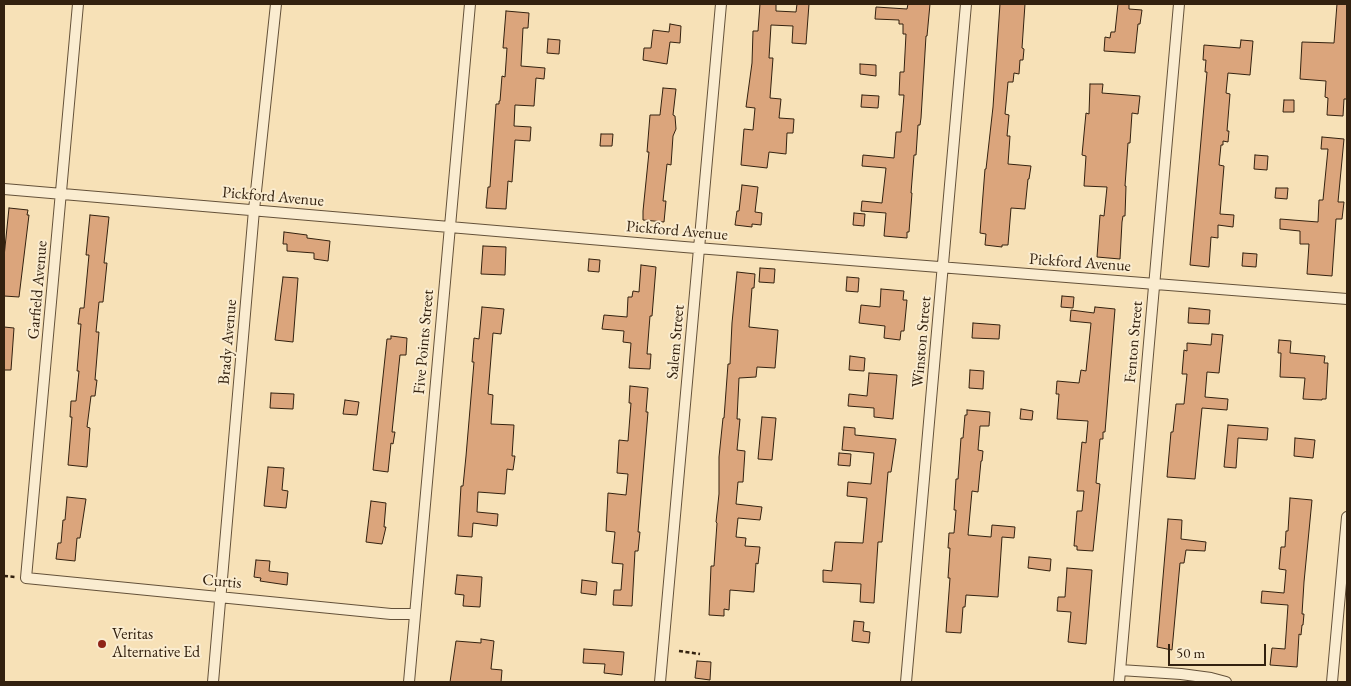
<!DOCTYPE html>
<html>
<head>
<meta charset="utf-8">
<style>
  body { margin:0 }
  #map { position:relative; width:1351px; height:686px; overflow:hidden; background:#f7e1b7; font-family:"EB Garamond",serif }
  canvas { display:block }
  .frame { position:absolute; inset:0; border:5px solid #33210f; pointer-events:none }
  .scale { position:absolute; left:1168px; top:644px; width:98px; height:22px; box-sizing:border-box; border:2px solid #33210f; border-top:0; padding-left:6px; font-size:15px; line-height:18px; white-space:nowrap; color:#33210f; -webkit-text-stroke:4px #faecd0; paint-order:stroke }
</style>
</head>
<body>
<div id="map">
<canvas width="1351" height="686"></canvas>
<div class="frame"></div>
<div class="scale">50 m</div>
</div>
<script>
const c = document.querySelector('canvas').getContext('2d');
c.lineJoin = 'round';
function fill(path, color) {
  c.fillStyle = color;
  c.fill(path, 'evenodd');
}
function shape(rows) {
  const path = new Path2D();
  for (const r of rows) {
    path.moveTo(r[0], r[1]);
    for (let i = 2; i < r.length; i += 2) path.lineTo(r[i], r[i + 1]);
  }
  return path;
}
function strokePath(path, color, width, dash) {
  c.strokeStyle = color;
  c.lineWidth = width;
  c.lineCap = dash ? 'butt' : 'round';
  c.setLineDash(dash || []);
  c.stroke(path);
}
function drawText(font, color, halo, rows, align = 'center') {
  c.font = font + ' "EB Garamond",serif';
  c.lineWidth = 4;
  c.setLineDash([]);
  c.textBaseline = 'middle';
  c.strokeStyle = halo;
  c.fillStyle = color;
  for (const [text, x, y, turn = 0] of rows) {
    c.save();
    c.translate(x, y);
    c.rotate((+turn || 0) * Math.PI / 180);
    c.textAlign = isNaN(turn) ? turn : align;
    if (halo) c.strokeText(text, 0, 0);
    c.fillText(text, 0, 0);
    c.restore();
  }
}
const building = shape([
  [760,4,776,4,776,11,796,12,797,4,809,4,806,44,792,43,793,26,771,25,769,58,773,58,770,98,781,99,779,118,794,119,793,133,787,133,786,154,769,152,767,168,741,165,744,129,753,130,755,108,746,107,752,63,753,31,758,31,760,4],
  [908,4,930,4,927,36,926,36,921,118,920,125,918,125,916,155,914,155,911,193,912,193,909,232,907,232,907,238,884,236,886,213,861,211,862,201,882,203,886,168,862,166,863,155,894,158,896,132,901,132,904,95,899,95,900,72,904,72,906,34,903,34,903,24,899,24,899,20,875,19,876,7,907,9,908,4],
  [1000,4,1025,4,1022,48,1024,49,1023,60,1020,60,1019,74,1014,73,1013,82,1008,82,1005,114,1009,115,1007,136,1010,136,1008,164,1031,166,1029,179,1028,179,1025,209,1011,208,1008,245,1002,245,1002,247,985,245,986,234,980,233,985,169,986,169,993,107,1000,4],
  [1118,4,1129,4,1129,9,1142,10,1140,24,1138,24,1135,53,1104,51,1105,37,1110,38,1111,32,1115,32,1118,4],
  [1337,4,1347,4,1347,99,1344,99,1343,116,1327,115,1328,98,1325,97,1326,81,1300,79,1302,42,1334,43,1337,4],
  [506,11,529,13,528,28,523,28,521,66,545,68,544,79,536,78,534,106,515,105,514,126,531,127,530,141,515,140,512,182,508,181,506,209,486,208,488,187,490,187,496,104,499,104,499,101,500,101,502,76,505,77,507,48,503,48,506,11],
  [670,24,681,26,680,43,670,42,667,64,643,60,644,48,651,48,653,30,669,32,670,24],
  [548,39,560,40,559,54,547,53,548,39],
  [1241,40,1253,41,1250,75,1228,73,1226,93,1230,94,1227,131,1229,131,1228,142,1223,141,1223,145,1221,145,1219,165,1224,166,1220,214,1234,215,1233,227,1218,225,1218,238,1211,237,1209,267,1190,265,1207,72,1205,72,1206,60,1203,60,1204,45,1240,48,1241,40],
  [860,64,876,65,876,76,860,74,860,64],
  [1090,84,1103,84,1102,93,1140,96,1138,114,1132,113,1130,143,1128,143,1125,186,1126,186,1125,216,1123,216,1122,222,1120,259,1097,257,1100,215,1104,216,1107,187,1084,186,1086,156,1082,155,1086,113,1089,114,1090,84],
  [663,88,676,89,673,115,675,116,676,129,673,136,671,165,667,164,663,201,666,201,664,222,643,220,643,211,649,152,647,152,650,115,660,115,663,88],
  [862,95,879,96,878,108,861,107,862,95],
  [1284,100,1294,100,1294,112,1283,112,1284,100],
  [601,134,613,134,612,146,600,146,601,134],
  [1322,137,1344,139,1338,202,1344,202,1342,219,1336,219,1332,276,1307,274,1309,244,1300,244,1300,231,1280,229,1280,219,1318,222,1319,200,1323,200,1328,149,1321,149,1322,137],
  [1255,155,1268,156,1267,170,1254,169,1255,155],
  [742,185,758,187,755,212,762,213,761,225,752,224,752,227,735,225,737,211,739,211,742,185],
  [1276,188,1288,188,1287,199,1275,198,1276,188],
  [9,208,28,210,27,215,29,215,19,297,4,296,4,257,9,208],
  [854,213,865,214,864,226,853,225,854,213],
  [90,215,109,217,104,263,107,263,103,302,99,302,96,332,99,332,95,380,97,380,95,396,91,396,87,427,90,428,87,467,68,465,72,417,70,417,71,401,76,401,79,371,77,371,81,324,78,324,80,308,84,308,89,255,86,255,90,215],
  [284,232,307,235,307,238,330,241,328,261,314,259,314,253,287,251,287,244,283,244,284,232],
  [483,246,506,247,505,275,481,274,483,246],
  [1243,253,1257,254,1256,267,1242,266,1243,253],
  [589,259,600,260,599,272,588,271,589,259],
  [641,265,656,267,652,316,650,316,647,354,651,354,650,369,629,368,631,343,623,342,624,331,602,329,604,315,627,317,628,297,632,297,633,291,639,292,641,265],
  [760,268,775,269,774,283,759,282,760,268],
  [737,272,755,274,754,288,752,288,749,327,778,330,775,368,757,367,756,377,739,378,737,419,740,419,737,450,745,451,743,482,738,482,736,504,762,507,760,520,738,518,736,537,746,538,745,546,760,547,758,564,756,563,754,592,730,590,729,610,724,609,724,616,709,615,711,566,714,566,717,523,716,522,719,494,719,457,723,418,724,418,728,364,730,364,732,323,737,272],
  [283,277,298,278,293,342,275,340,283,277],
  [847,277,859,278,858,292,846,291,847,277],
  [881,289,904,291,903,300,907,300,904,331,901,331,900,340,884,338,885,326,859,323,861,305,880,307,881,289],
  [1062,296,1074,297,1073,308,1061,307,1062,296],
  [482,307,504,309,501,334,493,333,488,394,493,395,491,424,514,425,512,456,515,456,513,470,507,469,505,494,478,492,477,512,498,514,497,526,473,523,472,537,458,536,461,486,463,486,466,456,474,362,472,362,474,338,479,339,482,307],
  [1095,307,1115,309,1105,432,1103,432,1103,439,1100,439,1096,483,1100,484,1093,551,1077,550,1077,546,1074,546,1077,511,1082,511,1084,491,1077,491,1082,442,1086,443,1088,421,1057,419,1059,394,1056,394,1057,381,1079,383,1081,370,1086,371,1091,323,1070,321,1071,310,1094,313,1095,307],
  [1189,308,1210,310,1209,324,1188,323,1189,308],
  [973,323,1000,325,999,339,972,338,973,323],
  [4,327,14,328,11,370,4,370,4,327],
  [1212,334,1223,335,1219,373,1207,372,1205,397,1228,399,1227,410,1202,408,1195,479,1167,477,1171,432,1173,432,1176,404,1184,404,1187,374,1182,374,1184,350,1187,351,1187,343,1211,345,1212,334],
  [391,336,407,338,406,355,400,355,392,432,395,432,393,444,391,443,388,472,373,470,387,339,391,339,391,336],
  [1279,340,1291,341,1290,353,1325,356,1324,363,1328,363,1326,399,1322,399,1322,400,1303,399,1305,378,1280,377,1281,353,1278,353,1279,340],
  [850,356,865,358,864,371,849,370,850,356],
  [970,370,984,371,983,389,969,388,970,370],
  [869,373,897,375,893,419,874,417,874,408,848,406,849,394,867,396,869,373],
  [630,386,648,388,646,412,648,412,638,532,640,532,638,551,635,551,632,606,613,605,614,590,621,590,623,564,612,563,615,532,606,531,608,493,626,495,628,474,617,473,619,440,628,441,631,403,629,403,630,386],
  [271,393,294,394,293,409,270,408,271,393],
  [345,400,359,402,357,415,343,414,345,400],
  [1021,409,1033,411,1032,420,1020,419,1021,409],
  [967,410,990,412,989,426,980,426,978,450,983,451,982,461,981,461,978,492,972,491,968,535,991,537,992,525,1015,527,1014,538,1002,537,998,597,966,595,965,607,963,607,961,633,946,632,950,578,948,578,950,548,948,548,949,533,954,533,956,510,954,510,956,479,958,479,961,438,963,438,965,415,967,415,967,410],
  [762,417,776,418,772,460,758,459,762,417],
  [1228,425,1268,428,1267,440,1238,438,1236,468,1224,467,1228,425],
  [844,427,855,428,855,435,896,439,891,472,888,472,882,542,878,542,874,603,860,602,861,584,823,582,823,570,832,571,835,542,863,543,867,498,847,496,848,482,871,484,874,453,842,450,844,427],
  [1295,438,1315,440,1313,458,1294,456,1295,438],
  [839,453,851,454,850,466,838,465,839,453],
  [268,467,284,468,282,490,288,491,286,508,264,506,268,467],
  [67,497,86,499,80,538,77,538,75,561,56,559,58,543,61,543,63,520,65,520,67,497],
  [1290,498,1312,500,1304,582,1302,614,1304,614,1303,625,1302,625,1301,635,1299,634,1297,667,1270,665,1272,648,1285,649,1288,605,1261,603,1262,591,1284,593,1286,570,1279,569,1281,547,1285,547,1286,531,1288,531,1290,498],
  [371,501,386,503,384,527,386,527,382,544,366,542,371,501],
  [1168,519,1182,520,1181,539,1206,542,1205,551,1186,550,1184,563,1180,563,1172,650,1157,647,1168,519],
  [1029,557,1051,559,1050,571,1028,568,1029,557],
  [256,560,270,561,269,571,288,573,287,585,260,581,261,578,254,577,256,560],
  [1067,568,1092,570,1086,644,1068,642,1071,612,1057,611,1058,597,1065,597,1067,568],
  [457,575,482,577,480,607,463,606,464,595,455,594,457,575],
  [582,580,597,582,596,595,581,593,582,580],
  [854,621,864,622,863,631,870,632,869,643,852,641,854,621],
  [481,639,494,641,491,669,502,670,501,682,450,682,456,641,481,643,481,639],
  [584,649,624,652,622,675,604,673,605,664,583,663,584,649],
  [697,661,711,662,710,680,695,678,697,661]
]);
fill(building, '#dba57c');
strokePath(building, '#33210f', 1);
const street = shape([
  [78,4,26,578,391,614,415,614],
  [4,189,684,247,1347,299],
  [1120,670,1181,674,1211,678,1226,682],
  [213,682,254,210,276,4],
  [409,682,470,4],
  [660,682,721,4],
  [906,682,966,4],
  [1119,682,1179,4],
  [1332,682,1347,517]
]);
strokePath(street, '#645139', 12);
strokePath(shape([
  [4,576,15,577],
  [679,651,700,654]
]), '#33210f', 2.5, [4, 2.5]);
strokePath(street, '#faecd0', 10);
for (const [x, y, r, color] of [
  [102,644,5,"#8f2418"]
]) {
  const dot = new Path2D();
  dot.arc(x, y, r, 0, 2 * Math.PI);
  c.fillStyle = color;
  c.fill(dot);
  strokePath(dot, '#faecd0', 2);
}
drawText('16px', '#33210f', '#faecd0', [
  ["Pickford Avenue",273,197,5],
  ["Pickford Avenue",677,231,5],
  ["Pickford Avenue",1080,263,4],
  ["Garfield Avenue",38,290,-85],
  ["Brady Avenue",228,342,-85],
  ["Five Points Street",424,342,-85],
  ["Salem Street",676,342,-85],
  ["Winston Street",922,342,-85],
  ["Fenton Street",1134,342,-85],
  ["Curtis",222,582,5]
]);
drawText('16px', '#33210f', '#faecd0', [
  ["Veritas",112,635],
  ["Alternative Ed",112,653]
], 'left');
</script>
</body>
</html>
